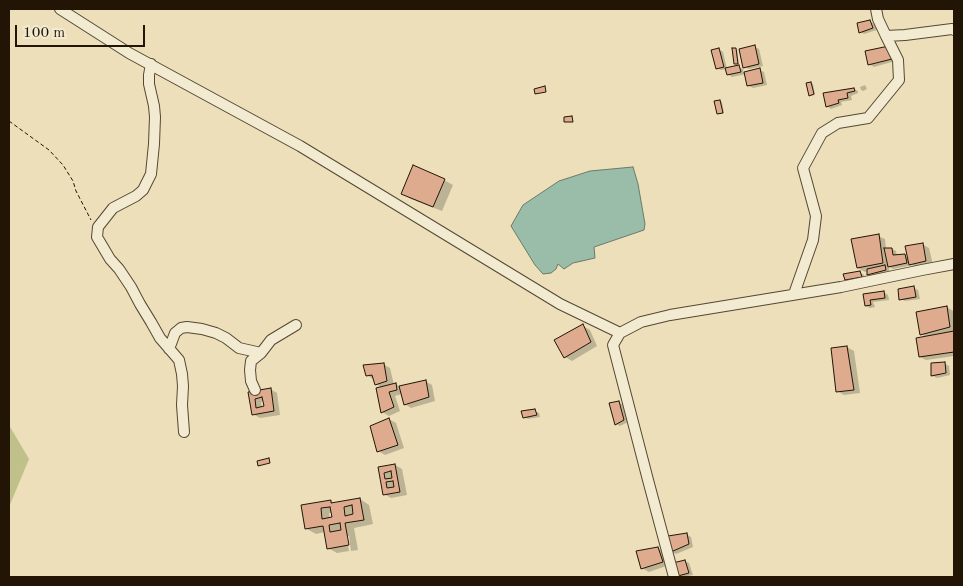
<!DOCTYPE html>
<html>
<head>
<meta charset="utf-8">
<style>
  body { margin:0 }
  #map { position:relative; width:963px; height:586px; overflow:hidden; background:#ecdfb9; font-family:"Old Standard TT",serif }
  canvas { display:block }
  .frame { position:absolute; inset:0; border:10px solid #221506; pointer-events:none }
  .scale { position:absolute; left:15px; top:25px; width:130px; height:22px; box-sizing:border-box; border:2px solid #221506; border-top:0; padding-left:6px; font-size:15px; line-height:18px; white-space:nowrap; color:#221506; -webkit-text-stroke:4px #f3ead2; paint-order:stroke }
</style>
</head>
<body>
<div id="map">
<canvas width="963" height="586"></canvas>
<div class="frame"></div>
<div class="scale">100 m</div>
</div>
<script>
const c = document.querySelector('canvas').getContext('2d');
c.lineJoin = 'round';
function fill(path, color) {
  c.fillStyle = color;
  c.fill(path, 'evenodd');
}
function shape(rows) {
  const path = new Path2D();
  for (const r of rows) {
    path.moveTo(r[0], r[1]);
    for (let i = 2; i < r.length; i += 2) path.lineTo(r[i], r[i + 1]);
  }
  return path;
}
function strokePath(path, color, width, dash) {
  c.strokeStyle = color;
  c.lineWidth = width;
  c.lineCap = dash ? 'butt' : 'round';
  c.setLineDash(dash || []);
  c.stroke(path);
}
fill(shape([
  [9,425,29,459,9,507]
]), '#bfc08a');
const water = shape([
  [633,167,638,184,645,224,644,230,594,247,595,258,573,263,564,269,558,264,556,269,551,273,543,274,535,265,511,226,523,205,559,181,590,171,633,167]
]);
fill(water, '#9abda9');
strokePath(water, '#6a7a68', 1);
fill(shape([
  [870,21,874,24,877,30,864,34,860,32],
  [755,47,759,49,763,66,749,69,744,67],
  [889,48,895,61,874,67,869,64],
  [719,49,723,52,727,69,739,67,743,69,744,73,760,70,764,72,767,85,753,88,749,86,746,74,732,77,728,74,727,69,721,70,717,68],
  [735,49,737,50,739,64,735,64],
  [811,83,813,84,815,95,811,96,810,95],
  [865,85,867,89,863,91,861,90,860,87],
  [854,89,858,91,858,93,851,96,852,100,841,102,842,105,831,109,827,106,825,94],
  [720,101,722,102,724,113,720,114,718,113],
  [444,180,453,185,442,211,411,199,402,193],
  [878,236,885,239,886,249,892,249,896,251,897,256,905,256,909,258,922,244,929,248,933,265,917,268,912,265,893,269,888,266,890,272,873,277,869,274,868,271,865,272,858,268],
  [860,272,864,275,865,279,851,282,846,279],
  [914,288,918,290,920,299,905,301,901,299],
  [884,292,888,295,889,300,873,302,875,307,870,308,866,306,865,295],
  [947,307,953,311,954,317,954,331,952,331,954,333,954,356,926,360,920,357,927,337,921,334],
  [583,326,590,330,597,346,572,361,565,357],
  [847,347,854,351,860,393,844,395,837,391],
  [944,363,949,366,950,375,937,378,933,376],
  [383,364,390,368,394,385,396,384,400,387,425,381,432,385,435,401,411,408,405,404,402,394,395,396,400,411,389,416,382,412,382,388,376,384,373,379,367,375],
  [270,389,277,393,280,415,260,418,253,414,250,393],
  [264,401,265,407,262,408,261,402],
  [619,402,623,405,628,422,620,426,616,424],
  [535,411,539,413,540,417,528,419,524,417],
  [389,419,396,423,404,448,385,455,378,451,371,427],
  [395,465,402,469,407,495,391,498,384,494,379,468],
  [360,499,369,505,373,524,354,528,358,550,351,551,349,536,346,536,349,551,337,553,328,548,325,532,316,534,307,529,303,506,331,501,335,504],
  [329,513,332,513,333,518,330,519],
  [686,534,691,537,693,547,676,554,672,552,669,537],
  [658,548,664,552,669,565,649,572,642,568],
  [685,561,689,563,693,575,682,577,679,576]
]), '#0003');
const building = shape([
  [870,20,873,28,859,33,857,23,870,20],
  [755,45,759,64,743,68,739,49,755,45],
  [889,46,892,59,868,65,865,51,889,46],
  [719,48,724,67,716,69,711,50,719,48],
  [732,48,736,48,738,64,734,64,732,48],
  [739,65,741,72,727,75,725,68,739,65],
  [760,68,763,83,747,86,744,72,760,68],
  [811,82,814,94,809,96,806,83,811,82],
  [545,86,546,92,535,94,534,89,545,86],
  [854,88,855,91,847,93,848,98,838,100,839,103,826,107,823,93,854,88],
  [720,100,723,113,717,114,714,101,720,100],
  [572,116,573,122,564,122,564,117,572,116],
  [413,165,445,179,433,207,401,194,413,165],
  [879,234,883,263,857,268,851,239,879,234],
  [923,243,926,261,909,265,905,246,923,243],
  [884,248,892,248,893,255,905,254,907,263,888,267,884,248],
  [885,265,886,270,867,275,867,269,885,265],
  [860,271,862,277,845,280,843,274,860,271],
  [914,286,916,297,899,300,898,289,914,286],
  [884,291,885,298,870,300,871,305,865,306,863,294,884,291],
  [947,306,950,327,920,335,916,312,947,306],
  [583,324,591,342,564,358,554,340,583,324],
  [954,331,954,352,919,357,916,338,954,331],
  [847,346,854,390,836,392,831,348,847,346],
  [945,362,946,373,931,376,931,363,945,362],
  [384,363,387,381,375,385,372,375,366,376,363,365,384,363],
  [426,380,429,397,404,405,399,386,426,380],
  [396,383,397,390,389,392,394,407,381,413,376,388,396,383],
  [271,388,274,411,252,415,248,392,271,388],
  [262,397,264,406,256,408,255,399,262,397],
  [619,401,624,420,615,425,609,403,619,401],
  [535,409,537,415,523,418,521,411,535,409],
  [389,418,398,445,377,452,370,426,389,418],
  [269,458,270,463,258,466,257,461,269,458],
  [395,464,400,492,383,495,378,467,395,464],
  [391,471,392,478,385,479,384,473,391,471],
  [393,481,394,487,387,488,386,482,393,481],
  [360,498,364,520,345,523,349,545,327,549,323,526,305,529,301,505,331,500,331,503,360,498],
  [352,505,353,514,345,516,344,507,352,505],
  [330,507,332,517,322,519,321,508,330,507],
  [340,523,341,530,330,532,329,525,340,523],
  [687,533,689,544,671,552,668,536,687,533],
  [658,547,663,562,641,569,636,551,658,547],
  [685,560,689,573,678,576,673,563,685,560]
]);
fill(building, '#deab8e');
strokePath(building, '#221506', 1);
const minor = shape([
  [60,9,129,53,300,146,560,304,620,333],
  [876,9,878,19,886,36,905,35,952,29,954,30],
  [151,64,149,75,149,84,154,106,155,117,154,144,151,174,143,190,136,196,113,208,98,227,97,237,110,259,119,269,131,287,140,304,151,322,160,338,179,360,182,374,183,386,182,405,184,432],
  [794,294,813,240,816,216,803,168,822,133,838,123,868,118,899,80,898,60,886,36],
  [169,349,175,333,181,328,187,327,202,329,216,333,226,338,239,348,261,353],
  [255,390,251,381,250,370,251,361,261,353,271,340,296,325],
  [674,577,648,480,613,345,620,333,641,322,670,315,841,287,922,270,954,264]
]);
strokePath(minor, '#544833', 12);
strokePath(shape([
  [9,121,49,150,63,165,73,181,76,191,91,220]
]), '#221506', 1, [4, 2.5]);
strokePath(minor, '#f3ead2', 10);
</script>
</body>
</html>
